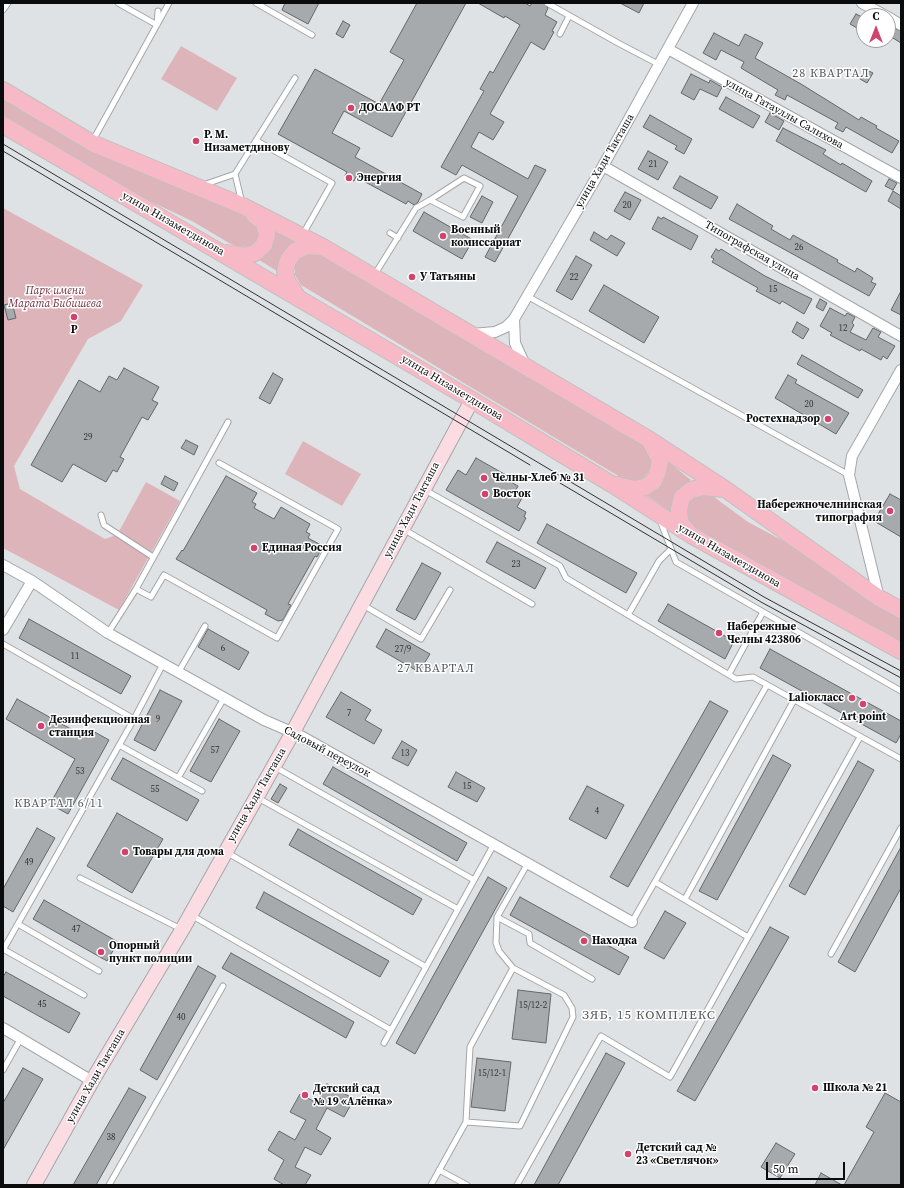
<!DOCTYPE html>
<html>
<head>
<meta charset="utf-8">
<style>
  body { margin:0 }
  #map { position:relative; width:904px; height:1188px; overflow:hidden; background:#dfe2e4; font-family:"Source Serif 4",serif }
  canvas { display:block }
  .frame { position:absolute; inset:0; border:4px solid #0a0b0c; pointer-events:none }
  .north { position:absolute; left:856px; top:8px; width:40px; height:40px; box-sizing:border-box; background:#fff; border:1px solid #9d9d9e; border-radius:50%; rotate:0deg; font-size:11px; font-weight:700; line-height:16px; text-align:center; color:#0a0b0c }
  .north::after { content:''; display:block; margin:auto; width:14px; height:18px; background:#d1436c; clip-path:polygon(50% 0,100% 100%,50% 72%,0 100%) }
  .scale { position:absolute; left:766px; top:1162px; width:79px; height:18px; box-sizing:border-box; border:2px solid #0a0b0c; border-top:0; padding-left:5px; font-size:12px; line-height:14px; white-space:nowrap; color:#0a0b0c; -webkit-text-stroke:3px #fff; paint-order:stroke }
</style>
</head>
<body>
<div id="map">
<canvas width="904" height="1188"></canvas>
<div class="frame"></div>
<div class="north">С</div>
<div class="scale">50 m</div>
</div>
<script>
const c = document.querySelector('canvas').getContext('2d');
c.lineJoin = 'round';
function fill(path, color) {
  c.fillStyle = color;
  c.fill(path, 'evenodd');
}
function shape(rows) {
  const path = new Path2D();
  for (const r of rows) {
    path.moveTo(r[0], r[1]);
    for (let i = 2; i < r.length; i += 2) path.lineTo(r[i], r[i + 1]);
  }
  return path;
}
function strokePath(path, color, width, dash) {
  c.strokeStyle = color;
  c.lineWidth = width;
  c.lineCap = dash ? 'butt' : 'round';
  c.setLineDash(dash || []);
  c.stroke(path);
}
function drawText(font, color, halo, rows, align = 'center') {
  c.font = font + ' "Source Serif 4",serif';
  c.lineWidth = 3;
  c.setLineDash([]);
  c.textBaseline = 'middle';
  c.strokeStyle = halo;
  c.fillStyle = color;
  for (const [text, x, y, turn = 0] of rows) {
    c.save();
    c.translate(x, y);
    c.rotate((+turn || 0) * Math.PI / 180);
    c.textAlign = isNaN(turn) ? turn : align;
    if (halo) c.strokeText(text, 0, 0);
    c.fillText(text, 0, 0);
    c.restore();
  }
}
fill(shape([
  [181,46,237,78,217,111,161,79],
  [3,98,249,215,261,229,258,239,250,246,238,247,229,243,192,221,141,197,3,115],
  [3,208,143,285,121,321,88,339,14,466,20,489,105,539,117,535,146,482,180,501,119,610,3,548],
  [274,227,299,239,290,246,280,273,256,258,273,239],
  [314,251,646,446,652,458,650,470,642,480,628,480,620,477,301,285,295,275,295,265,299,257],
  [303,441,361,474,342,506,285,474],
  [666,460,691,480,676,491,673,497,671,512,643,493],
  [710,494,748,522,791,545,871,603,901,619,901,642,746,558,687,522,686,506,692,497]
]), '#deb4bb');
const building = shape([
  [285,3,319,3,308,24,282,10,285,3],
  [417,3,466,3,392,137,344,111,332,133,360,148,355,157,422,194,418,202,414,205,408,201,406,204,356,177,354,181,345,176,347,172,278,134,315,69,379,104,404,60,390,52,417,3],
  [478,3,525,3,530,6,532,3,543,3,548,8,545,15,557,22,552,31,554,32,544,50,531,42,490,114,504,122,493,140,479,132,471,147,528,179,535,165,546,170,495,262,485,257,518,196,462,165,456,175,441,167,484,91,480,89,490,71,493,73,520,25,505,16,504,18,478,3],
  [620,3,644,3,639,13,620,3],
  [856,14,864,18,864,32,850,24,856,14],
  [343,21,350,25,343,38,336,34,343,21],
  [892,27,901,31,901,43,888,35,892,27],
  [714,33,739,46,745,34,763,43,755,58,801,84,859,120,861,117,877,126,876,128,899,141,892,153,846,127,843,132,835,128,838,123,787,95,785,100,775,95,778,90,741,68,744,62,721,50,716,60,703,53,714,33],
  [865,69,873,73,867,83,860,79,865,69],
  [691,74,709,83,710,80,722,87,717,97,700,89,694,100,681,93,691,74],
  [726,97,760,116,753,128,719,109,726,97],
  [770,113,784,121,779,130,765,122,770,113],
  [650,115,692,139,684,154,675,149,677,146,643,127,650,115],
  [783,128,826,150,823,154,841,165,842,163,872,181,866,192,776,141,783,128],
  [648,151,668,162,658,180,638,169,648,151],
  [680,176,718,197,711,209,673,188,680,176],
  [889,179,897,183,893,190,885,186,889,179],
  [893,191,901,196,901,209,888,201,893,191],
  [625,192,641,200,630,220,614,211,625,192],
  [482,196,493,202,482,223,470,217,482,196],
  [737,204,773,226,771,229,790,240,793,235,838,260,837,262,855,272,857,268,873,278,871,282,876,284,869,296,729,219,737,204],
  [424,212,473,240,462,259,413,231,424,212],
  [658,217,662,219,663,217,698,236,691,250,652,229,658,217],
  [594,232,607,240,611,235,625,243,617,256,590,240,594,232],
  [716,249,719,251,721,249,765,276,812,299,804,314,782,301,780,304,756,291,758,288,712,262,714,259,711,257,716,249],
  [576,256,592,265,572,300,556,291,576,256],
  [604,285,659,317,644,343,589,311,604,285],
  [901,291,901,315,891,310,901,291],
  [820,299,827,303,823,311,816,307,820,299],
  [12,303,16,318,8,320,4,305,12,303],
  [830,308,845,316,847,313,855,317,852,323,854,325,850,332,866,340,873,328,881,332,878,337,895,346,887,359,883,356,881,360,861,349,860,351,830,335,832,333,820,326,830,308],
  [797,322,809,329,803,339,792,332,797,322],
  [802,355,863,390,858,398,797,364,802,355],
  [124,368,159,387,152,400,158,403,148,420,142,417,120,457,124,459,117,472,113,470,106,482,73,464,62,482,31,465,79,380,100,392,109,376,117,380,124,368],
  [273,373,283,379,270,404,259,398,273,373],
  [788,375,797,380,795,383,849,413,836,434,775,398,788,375],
  [186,440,198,446,194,455,181,448,186,440],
  [476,458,513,479,511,482,518,486,514,494,522,498,517,507,526,512,524,517,526,518,519,531,446,490,458,470,466,475,476,458],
  [165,476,178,483,174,491,161,484,165,476],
  [226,476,257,493,252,502,256,504,254,508,274,519,281,507,310,524,306,532,310,534,308,538,323,546,317,557,315,556,288,604,291,605,283,620,278,621,265,614,267,610,176,559,182,550,183,551,226,476],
  [890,494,901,500,901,537,874,521,890,494],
  [547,524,637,573,626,593,537,543,547,524],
  [497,542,546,568,535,589,486,562,497,542],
  [422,563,441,573,415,620,396,610,422,563],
  [668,604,734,641,725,659,658,621,668,604],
  [29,619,131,676,121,694,19,638,29,619],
  [208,629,249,652,239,670,198,647,208,629],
  [386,629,430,654,419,672,376,647,386,629],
  [770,649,901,721,901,734,896,743,760,668,770,649],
  [160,690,182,701,155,751,134,740,160,690],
  [341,692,371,710,365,720,382,730,374,744,326,717,341,692],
  [17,699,87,738,91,730,109,740,68,814,50,804,75,759,6,719,17,699],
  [710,701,728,711,628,887,610,877,710,701],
  [219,719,240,731,211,782,190,771,219,719],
  [402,741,417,750,408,766,392,758,402,741],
  [773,755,791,765,717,900,699,891,773,755],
  [123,758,199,800,187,821,111,779,123,758],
  [858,761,874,770,805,895,789,886,858,761],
  [333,767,467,843,457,861,323,784,333,767],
  [456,772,485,788,477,802,448,787,456,772],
  [280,784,287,788,278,803,271,799,280,784],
  [587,786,624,805,606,839,569,819,587,786],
  [117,813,163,839,132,893,87,866,117,813],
  [37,828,55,838,13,912,3,906,3,889,37,828],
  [298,829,422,899,413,915,289,845,298,829],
  [901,847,901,888,855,972,838,962,901,847],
  [488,877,507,888,415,1054,396,1043,488,877],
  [264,892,389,961,380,977,256,908,264,892],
  [520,897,629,957,619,975,510,915,520,897],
  [44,900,118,942,107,961,33,919,44,900],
  [665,911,686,923,664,959,644,948,665,911],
  [770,927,789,937,695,1101,677,1091,770,927],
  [231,953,354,1022,346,1038,222,968,231,953],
  [198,966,216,976,157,1080,140,1070,198,966],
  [6,972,80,1013,69,1033,3,996,3,977,6,972],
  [518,990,551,994,546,1043,512,1039,518,990],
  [606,1053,625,1063,558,1185,534,1185,606,1053],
  [477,1058,511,1062,505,1111,471,1107,477,1058],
  [23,1068,43,1079,3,1150,3,1103,23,1068],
  [327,1084,354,1099,344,1117,327,1108,316,1129,331,1138,321,1155,305,1147,295,1167,311,1175,305,1185,284,1185,274,1179,284,1160,268,1150,279,1131,295,1140,306,1120,290,1112,300,1094,317,1103,327,1084],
  [129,1088,146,1097,96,1185,73,1185,129,1088],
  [885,1093,901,1102,901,1185,844,1185,874,1132,866,1127,885,1093],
  [776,1143,795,1154,780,1178,761,1167,776,1143],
  [821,1173,842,1185,815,1185,821,1173]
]);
fill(building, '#a7aaac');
strokePath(building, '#646668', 1);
const lane = shape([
  [118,3,157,25,158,11],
  [256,3,312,35],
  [547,3,618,43,660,65],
  [3,10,8,3],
  [560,34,569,16],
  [257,141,332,183,303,234],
  [92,142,169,3],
  [203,185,235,174],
  [242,203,235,174,295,78],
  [390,233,398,238],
  [375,274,416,208,430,200,463,217,480,186,464,178,430,200],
  [527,296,849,475],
  [425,490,560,566,566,578,736,679,753,677,901,759],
  [101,515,104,525,153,557],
  [660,520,676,562,901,691],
  [403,529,532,604],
  [136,589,151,597,164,575,277,638,338,529,219,463],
  [363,605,421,639,450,590],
  [628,615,659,561,671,549],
  [108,633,136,589,228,422],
  [3,644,134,719],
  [178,673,205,626],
  [729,674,763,612],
  [119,745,202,791],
  [275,767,474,880],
  [178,778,224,698],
  [258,798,458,909],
  [226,852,426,967],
  [528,863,497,917,529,934,530,943,592,979],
  [80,878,181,929],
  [655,882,748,937],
  [685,899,794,700],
  [191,915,391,1030],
  [632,922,767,685],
  [18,924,99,971],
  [3,949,84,995],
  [3,950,134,719,163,664],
  [831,954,901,828],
  [384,1043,494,844],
  [3,1070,21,1038],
  [466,1122,520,1126,573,1017,572,1008,564,995,513,968],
  [439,1170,467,1185],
  [109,1185,223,986],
  [431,1185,466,1122,470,1047,513,968,499,951,496,943,497,917],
  [517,1185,601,1036,670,1077,860,737]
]);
const street = shape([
  [862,3,886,16],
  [888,17,901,25],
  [668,49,901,178],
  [603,166,901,336],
  [514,319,515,343,525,365],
  [472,334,495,332,506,327,514,319,603,166,693,3],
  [3,565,32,581,108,633,264,720,301,736,632,922],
  [879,598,849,475,852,456,901,370],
  [3,630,32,581],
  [3,1028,92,1081]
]);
const secondary = shape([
  [34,1185,92,1081,182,930,293,732,472,400]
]);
const primary = shape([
  [3,90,92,143,243,206,323,247,650,440,725,489,879,598,901,610],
  [3,125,472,400,613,485,691,535,901,651],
  [227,253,244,256,255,253,264,245,267,235,264,223,254,215],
  [297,296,287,281,285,271,288,260,295,251,307,246,322,247],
  [617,485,634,489,645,487,654,481,658,471,660,460,650,441],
  [689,533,680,522,679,509,682,497,691,490,703,487,724,489]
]);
strokePath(lane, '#a4a7a9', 7);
strokePath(street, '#a4a7a9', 12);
strokePath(secondary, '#a4a7a9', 16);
strokePath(primary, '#bfc0c0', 18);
strokePath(lane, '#fff', 5);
strokePath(street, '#fff', 10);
strokePath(secondary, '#fcdce3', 14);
strokePath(primary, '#f8b9c7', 16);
strokePath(shape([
  [3,144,764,597,901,671],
  [3,151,530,465],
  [560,483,761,602,901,678]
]), '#2f3031', 1);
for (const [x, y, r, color] of [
  [351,108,4,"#d1436c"],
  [196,141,4,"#d1436c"],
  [349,178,4,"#d1436c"],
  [443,236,4,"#d1436c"],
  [412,277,4,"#d1436c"],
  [74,317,4,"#d1436c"],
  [828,419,4,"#d1436c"],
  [484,478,4,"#d1436c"],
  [485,494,4,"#d1436c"],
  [890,511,4,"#d1436c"],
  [254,548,4,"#d1436c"],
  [719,633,4,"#d1436c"],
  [852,698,4,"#d1436c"],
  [863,704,4,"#d1436c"],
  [41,726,4,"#d1436c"],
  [125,852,4,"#d1436c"],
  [584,941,4,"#d1436c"],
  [101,952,4,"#d1436c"],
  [815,1088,4,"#d1436c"],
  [305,1095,4,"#d1436c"],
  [628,1154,4,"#d1436c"]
]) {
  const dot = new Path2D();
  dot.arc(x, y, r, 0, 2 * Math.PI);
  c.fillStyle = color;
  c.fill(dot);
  strokePath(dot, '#fff', 1.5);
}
drawText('9px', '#313334', null, [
  ["21",653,165],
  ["20",627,206],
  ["26",799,248],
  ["22",574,278],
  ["15",773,290],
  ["12",843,329],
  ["20",809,405],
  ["29",88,438],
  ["23",516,565],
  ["6",223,649],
  ["27/9",403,650],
  ["11",75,657],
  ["7",349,714],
  ["9",158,720],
  ["57",215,751],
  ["13",405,754],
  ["53",80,772],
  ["15",467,787],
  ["55",155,790],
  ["4",597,812],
  ["49",29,863],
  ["47",76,930],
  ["45",42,1005],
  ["15/12-2",533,1006],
  ["40",181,1018],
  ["15/12-1",492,1074],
  ["38",111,1138]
]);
drawText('bold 11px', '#0a0b0c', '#fff', [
  ["ДОСААФ РТ",359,108],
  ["Р. М.",204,135],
  ["Низаметдинову",204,148],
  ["Энергия",357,178],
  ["Военный",451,230],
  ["комиссариат",451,243],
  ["У Татьяны",420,277],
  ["Р",74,330,"center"],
  ["Ростехнадзор",820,419,"right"],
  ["Челны-Хлеб № 31",492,478],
  ["Восток",493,494],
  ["Набережночелнинская",882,505,"right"],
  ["типография",882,518,"right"],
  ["Единая Россия",262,548],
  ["Набережные",727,627],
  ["Челны 423806",727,640],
  ["Lalioкласс",844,698,"right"],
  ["Art point",863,717,"center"],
  ["Дезинфекционная",49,720],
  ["станция",49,733],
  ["Товары для дома",133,852],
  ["Находка",592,941],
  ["Опорный",109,946],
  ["пункт полиции",109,959],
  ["Школа № 21",823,1088],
  ["Детский сад",313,1089],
  ["№ 19 «Алёнка»",313,1102],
  ["Детский сад №",636,1148],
  ["23 «Светлячок»",636,1161]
], 'left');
drawText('11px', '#0a0b0c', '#fff', [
  ["улица Гатауллы Салихова",784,114,29],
  ["улица Хади Такташа",605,161,-60],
  ["улица Низаметдинова",173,224,30],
  ["Типографская улица",752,251,30],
  ["улица Низаметдинова",452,388,31],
  ["улица Хади Такташа",412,510,-62],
  ["улица Низаметдинова",729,556,30],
  ["Садовый переулок",327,752,28],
  ["улица Хади Такташа",257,795,-60],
  ["улица Хади Такташа",96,1076,-60]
]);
drawText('italic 11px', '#753142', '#fff', [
  ["Парк имени",55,291],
  ["Марата Бибишева",55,304]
]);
c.letterSpacing = '1px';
drawText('12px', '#55585a', '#fff', [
  ["28 КВАРТАЛ",831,74],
  ["27 КВАРТАЛ",436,669],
  ["КВАРТАЛ 6/11",59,804]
]);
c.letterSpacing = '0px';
c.letterSpacing = '1px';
drawText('13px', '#55585a', '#fff', [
  ["ЗЯБ, 15 КОМПЛЕКС",649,1016]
]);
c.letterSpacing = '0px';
</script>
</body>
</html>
